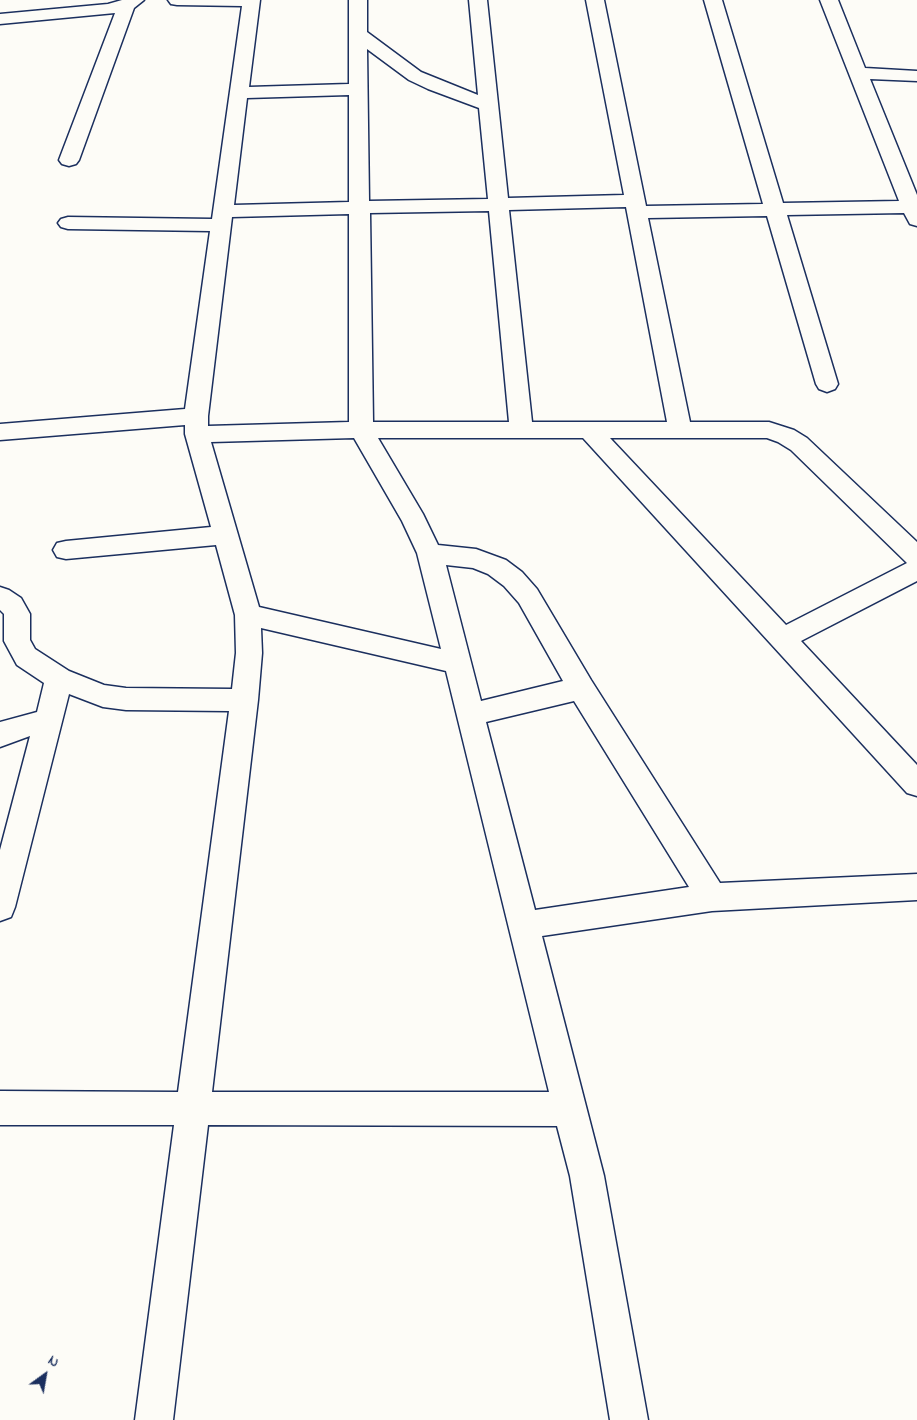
<!DOCTYPE html>
<html>
<head>
<meta charset="utf-8">
<style>
  body { margin:0 }
  #map { position:relative; width:917px; height:1420px; overflow:hidden; background:#fdfcf7; font-family:"Indie Flower",sans-serif }
  canvas { display:block }
  .north { position:absolute; left:20px; top:1350px; width:50px; height:50px; -webkit-text-stroke:4px #fdfcf7; paint-order:stroke; rotate:32deg; font-size:14px; font-weight:700; line-height:20px; text-align:center; color:#1b2f5e }
  .north::after { content:''; display:block; margin:auto; width:18px; height:22px; background:#1b2f5e; clip-path:polygon(50% 0,100% 100%,50% 72%,0 100%) }
</style>
</head>
<body>
<div id="map">
<canvas width="917" height="1420"></canvas>
<div class="north">N</div>
</div>
<script>
const c = document.querySelector('canvas').getContext('2d');
c.lineJoin = 'round';
function shape(rows) {
  const path = new Path2D();
  for (const r of rows) {
    path.moveTo(r[0], r[1]);
    for (let i = 2; i < r.length; i += 2) path.lineTo(r[i], r[i + 1]);
  }
  return path;
}
function strokePath(path, color, width, dash) {
  c.strokeStyle = color;
  c.lineWidth = width;
  c.lineCap = dash ? 'butt' : 'round';
  c.setLineDash(dash || []);
  c.stroke(path);
}
function fill(path, color) {
  c.fillStyle = color;
  c.fill(path, 'evenodd');
}
const street = shape([
  [122,0,144,0,134,8,79,160,76,164,69,166,62,164,59,160,115,13,0,24,0,14,108,4,122,0],
  [168,0,260,0,249,87,349,84,349,0,367,0,367,32,421,72,478,95,469,0,487,0,508,198,624,195,586,0,604,0,646,206,763,204,704,0,722,0,783,203,899,201,820,0,838,0,865,68,917,71,917,81,870,79,917,195,917,226,910,224,904,213,787,215,838,384,835,389,827,392,819,389,816,384,767,216,648,218,690,422,769,422,794,430,807,438,917,542,917,581,801,641,917,765,917,796,907,793,583,438,378,438,423,514,438,545,476,549,506,560,522,572,537,589,591,680,720,883,917,874,917,900,712,911,542,936,604,1176,648,1420,610,1420,570,1176,557,1126,208,1125,173,1420,135,1420,174,1125,0,1125,0,1091,178,1092,229,711,126,710,103,707,69,694,15,907,11,917,0,921,0,850,30,736,0,747,0,722,37,712,44,683,17,665,4,641,4,614,0,610,0,587,9,590,21,598,30,614,30,640,35,649,69,671,104,685,126,688,232,689,236,653,235,615,216,545,66,559,57,557,53,550,57,543,66,541,211,527,185,434,185,425,0,440,0,424,185,409,210,231,68,229,61,227,58,223,61,219,68,217,212,219,242,6,177,5,171,4,168,0],
  [367,49,409,80,428,89,479,108,488,199,369,201,367,49],
  [349,95,349,202,234,205,247,98,349,95],
  [626,207,667,422,532,422,509,210,626,207],
  [489,211,509,422,373,422,370,213,489,211],
  [349,214,349,422,208,426,208,416,232,217,349,214],
  [354,438,402,521,417,553,441,649,259,607,211,442,354,438],
  [610,438,767,438,778,442,791,450,907,563,786,625,610,438],
  [446,565,473,568,488,574,504,586,519,603,563,681,481,701,446,565],
  [261,628,446,671,549,1092,212,1092,258,700,262,653,261,628],
  [574,701,689,887,535,910,486,722,574,701]
]);
strokePath(street, '#1b2f5e', 3);
fill(street, '#fdfcf7');
</script>
</body>
</html>
